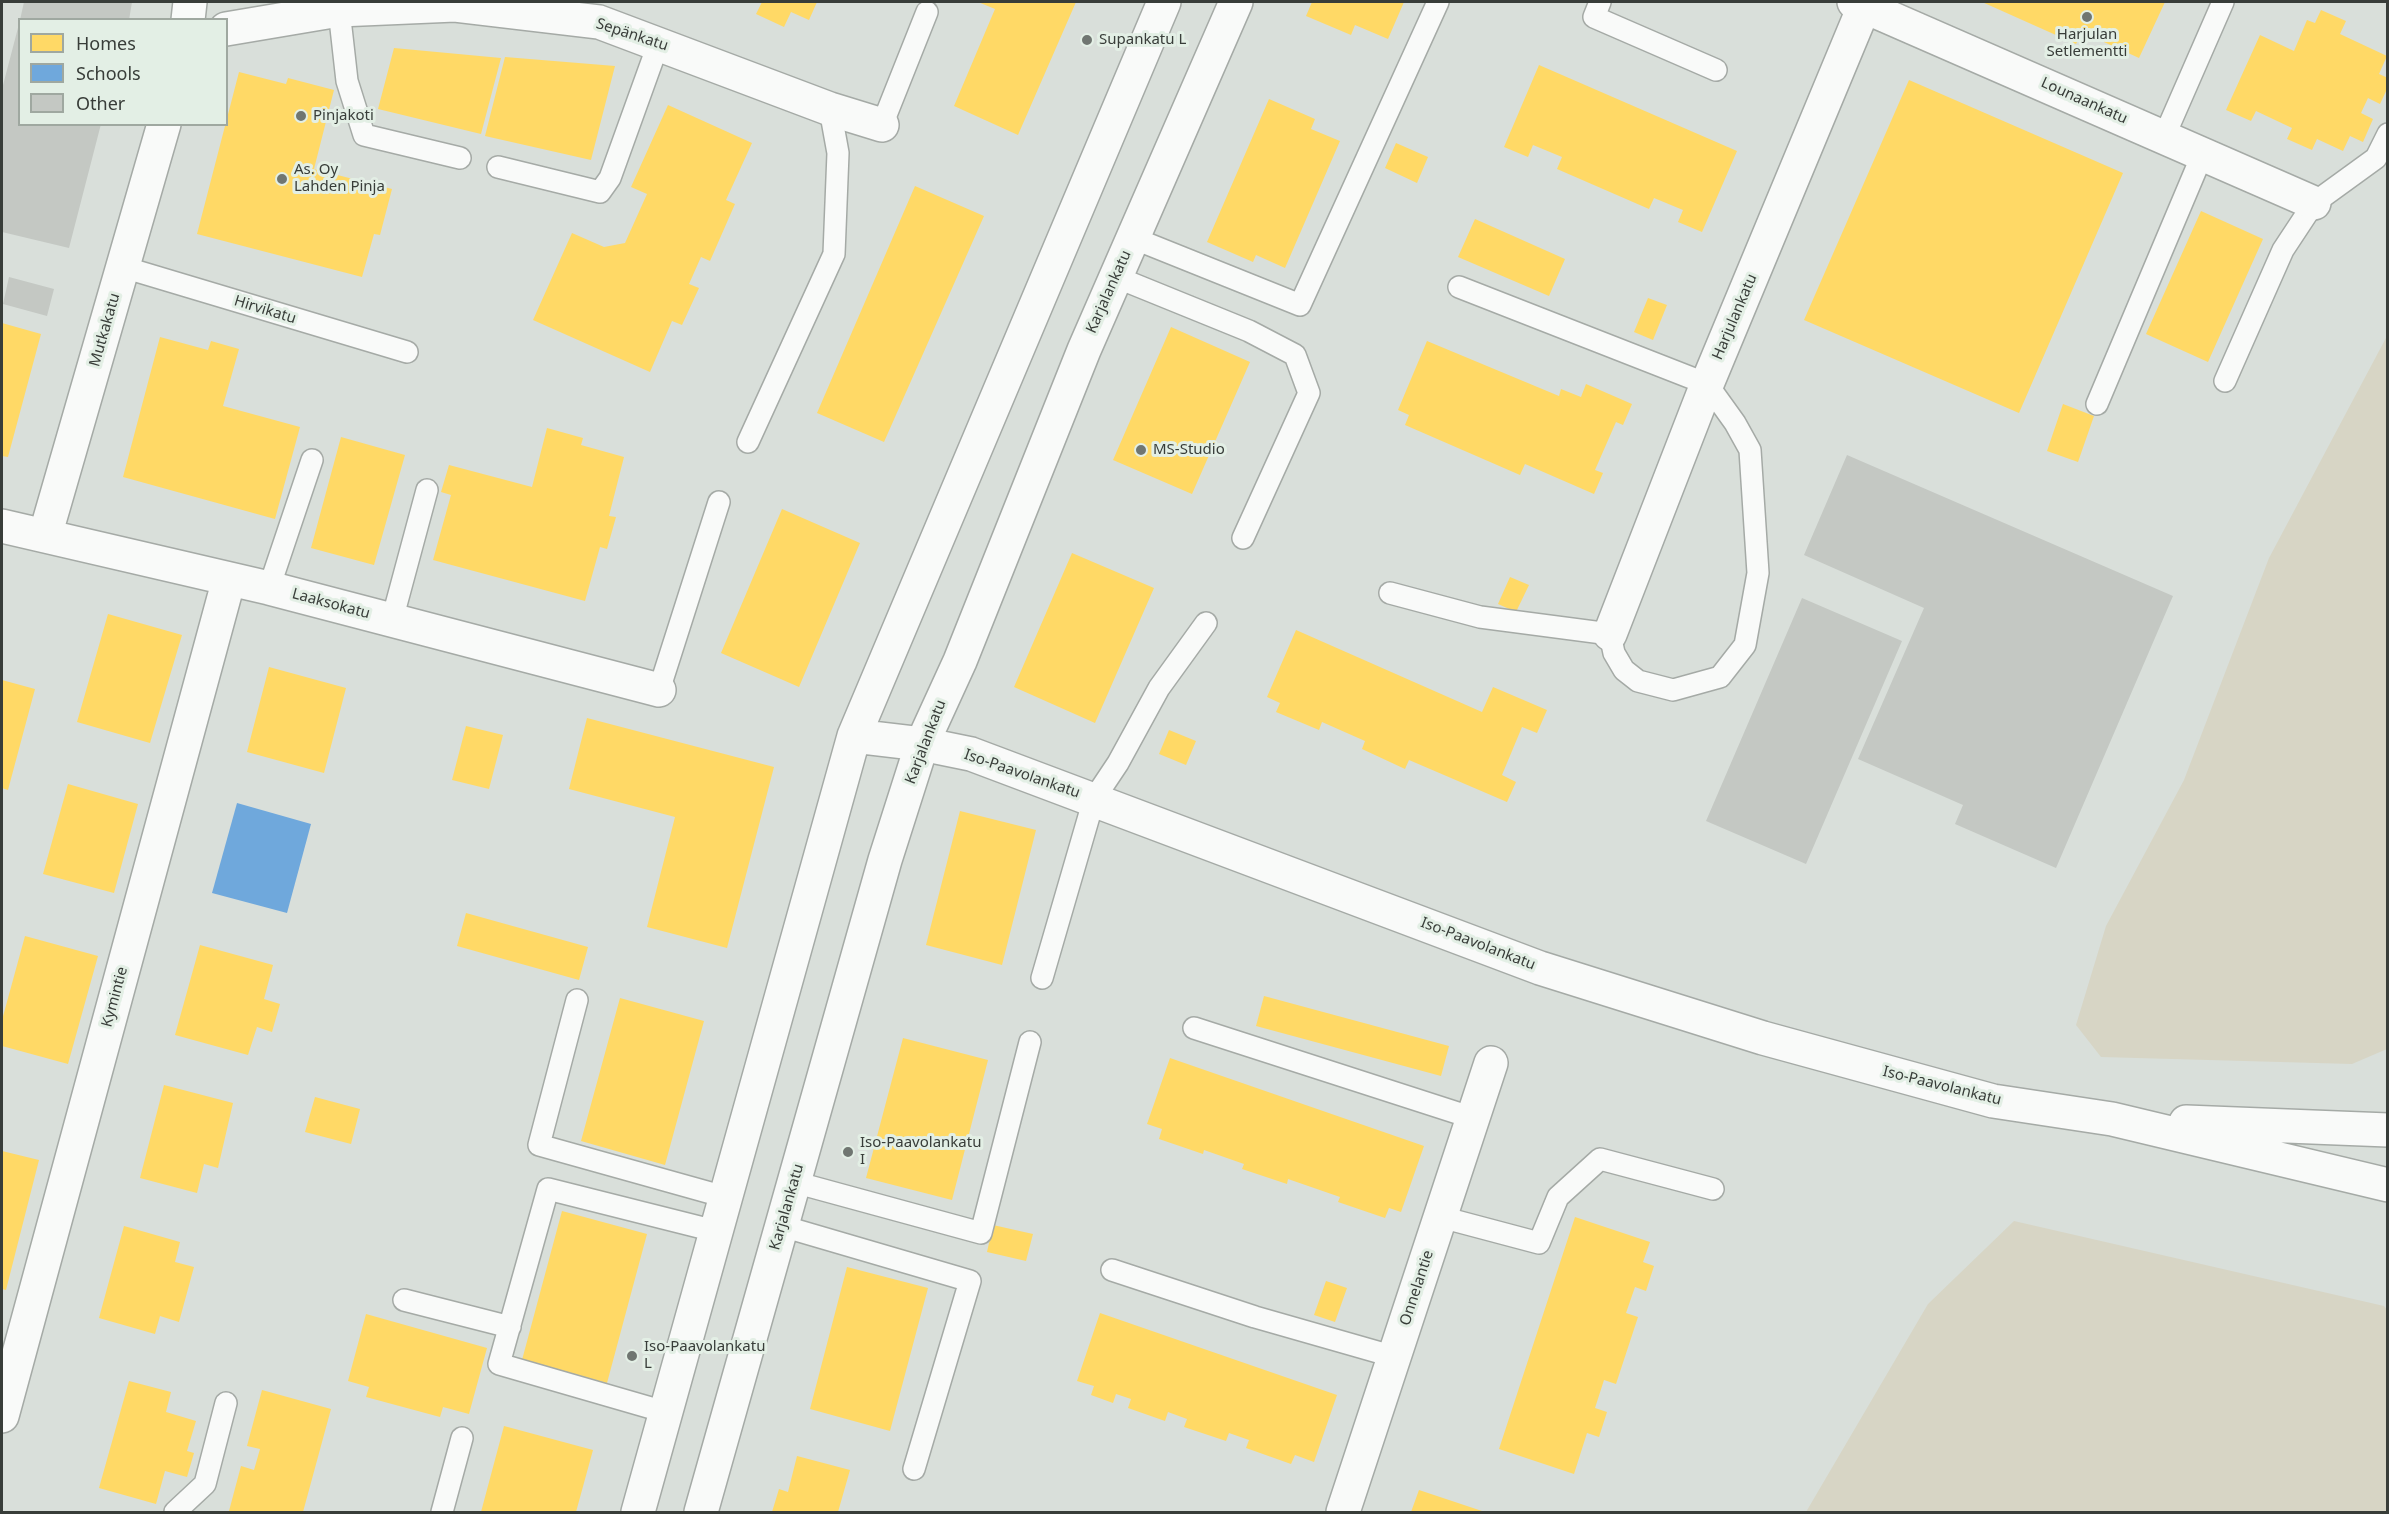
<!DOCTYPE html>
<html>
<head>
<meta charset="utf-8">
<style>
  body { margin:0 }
  #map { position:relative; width:2389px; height:1514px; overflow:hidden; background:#d9dfda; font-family:"Noto Sans",sans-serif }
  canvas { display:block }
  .frame { position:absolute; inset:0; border:3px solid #383d39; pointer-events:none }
  .legend { position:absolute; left:18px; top:18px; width:210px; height:108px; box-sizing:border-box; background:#e3efe5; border:2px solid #9fa8a0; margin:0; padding:8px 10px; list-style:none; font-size:18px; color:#383d39 }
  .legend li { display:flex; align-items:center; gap:12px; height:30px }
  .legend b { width:30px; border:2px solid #9fa8a0 }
</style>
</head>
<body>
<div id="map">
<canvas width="2389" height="1514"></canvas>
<div class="frame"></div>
<ul class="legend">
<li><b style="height:16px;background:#ffd966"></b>Homes</li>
<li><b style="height:16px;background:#6fa8dc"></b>Schools</li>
<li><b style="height:16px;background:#c4c8c3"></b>Other</li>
</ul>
</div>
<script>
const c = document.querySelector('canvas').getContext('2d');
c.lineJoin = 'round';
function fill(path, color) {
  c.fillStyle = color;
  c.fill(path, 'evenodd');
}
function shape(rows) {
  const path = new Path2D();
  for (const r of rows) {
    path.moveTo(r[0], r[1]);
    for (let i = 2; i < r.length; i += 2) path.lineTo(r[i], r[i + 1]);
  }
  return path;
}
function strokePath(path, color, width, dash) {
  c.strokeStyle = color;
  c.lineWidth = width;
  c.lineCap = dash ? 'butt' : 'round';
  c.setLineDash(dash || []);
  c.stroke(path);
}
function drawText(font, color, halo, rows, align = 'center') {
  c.font = font + ' "Noto Sans",sans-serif';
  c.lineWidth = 6;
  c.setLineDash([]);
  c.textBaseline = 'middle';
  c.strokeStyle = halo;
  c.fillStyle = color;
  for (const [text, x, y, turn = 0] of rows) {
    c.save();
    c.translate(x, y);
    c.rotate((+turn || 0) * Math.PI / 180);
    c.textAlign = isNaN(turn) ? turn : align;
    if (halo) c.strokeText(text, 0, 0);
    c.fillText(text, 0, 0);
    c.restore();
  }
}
fill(shape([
  [2387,336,2387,1049,2352,1064,2101,1057,2076,1025,2106,926,2184,780,2269,558],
  [2014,1221,2384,1306,2388,1311,2387,1512,1806,1512,1928,1304]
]), '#d7d5c5');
fill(shape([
  [762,2,817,2,809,20,791,12,784,27,756,14],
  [978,2,1076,2,1018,135,954,106,995,9],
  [1312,2,1404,2,1388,39,1355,25,1351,35,1306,16],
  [1982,2,2165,2,2139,58,2082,32,2076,44],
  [2321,10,2346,21,2340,34,2387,56,2379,74,2388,78,2388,87,2380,104,2368,98,2361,113,2373,119,2363,142,2350,136,2343,151,2317,139,2312,150,2287,139,2292,128,2256,111,2251,121,2226,110,2260,35,2294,51,2307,20,2315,23],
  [394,48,501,58,481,134,378,109],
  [505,57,615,66,591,160,485,136],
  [1539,65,1737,151,1702,232,1678,222,1683,210,1654,198,1649,209,1557,169,1562,157,1533,145,1528,157,1504,147],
  [239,72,286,84,288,78,334,90,314,169,392,189,380,235,374,234,362,277,197,234],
  [1909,80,2123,173,2019,413,1804,320],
  [1269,99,1315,119,1311,129,1340,141,1285,268,1256,255,1253,262,1207,242],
  [668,105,752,143,726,200,735,204,710,261,701,257,689,284,699,288,682,325,672,321,650,372,533,320,572,233,604,247,625,243,647,194,631,187],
  [1396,143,1428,157,1417,183,1385,168],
  [915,186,984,216,884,442,817,413],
  [2201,211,2263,239,2208,362,2146,334],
  [1475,219,1565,259,1549,296,1458,257],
  [1648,298,1667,305,1653,340,1634,332],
  [2,323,41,334,8,457,2,456],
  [1171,327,1250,362,1192,494,1113,460],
  [160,337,208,350,211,341,239,349,223,406,300,427,275,519,123,477],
  [1427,341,1559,396,1561,389,1581,397,1586,384,1632,404,1623,425,1616,422,1595,470,1603,473,1594,494,1525,464,1520,475,1405,425,1409,415,1398,410],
  [2063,404,2094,416,2078,462,2047,451],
  [547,428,583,438,581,445,624,457,609,516,616,517,607,549,600,547,585,601,433,560,451,495,441,492,449,465,532,487],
  [341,437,405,455,374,565,311,548],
  [782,509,860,543,799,687,721,653],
  [1072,553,1154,588,1095,723,1014,687],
  [1510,577,1529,585,1516,612,1498,604],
  [108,614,182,635,150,743,77,722],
  [1296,630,1482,712,1493,687,1547,710,1537,733,1522,727,1502,775,1516,782,1507,802,1409,760,1405,769,1362,749,1365,741,1322,722,1319,730,1276,712,1280,703,1267,697],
  [269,667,346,688,324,773,247,752],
  [2,680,35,689,8,790,2,788],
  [587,718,774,767,727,948,647,927,675,817,569,789],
  [466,726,503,735,489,789,452,780],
  [1169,730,1196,741,1186,765,1159,754],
  [68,784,138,804,114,893,43,874],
  [960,811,1036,830,1002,965,926,945],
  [466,913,588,947,579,980,457,946],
  [25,936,98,956,68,1064,2,1046,2,1020],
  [200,945,273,965,264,999,280,1004,272,1032,257,1027,248,1055,175,1035],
  [1264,996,1449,1046,1441,1076,1256,1026],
  [620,998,704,1021,665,1165,581,1141],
  [903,1038,988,1060,952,1200,866,1178],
  [1170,1058,1424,1146,1401,1212,1389,1208,1385,1218,1338,1202,1340,1197,1288,1179,1287,1184,1242,1169,1244,1164,1204,1150,1203,1154,1159,1139,1162,1129,1147,1124],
  [164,1085,233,1103,218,1168,204,1164,197,1193,140,1178],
  [315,1097,360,1109,351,1144,305,1132],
  [2,1151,39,1160,6,1290,2,1289],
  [562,1211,647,1234,607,1383,522,1360],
  [1575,1217,1650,1242,1643,1262,1654,1266,1646,1291,1635,1287,1626,1313,1638,1317,1616,1384,1604,1380,1595,1408,1607,1412,1599,1437,1587,1433,1574,1474,1499,1449],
  [993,1225,1033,1234,1026,1261,987,1252],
  [124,1226,180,1242,175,1262,194,1267,179,1322,160,1316,155,1334,99,1318],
  [847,1267,928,1288,890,1431,810,1409],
  [1326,1281,1347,1288,1335,1322,1314,1315],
  [1100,1313,1337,1395,1314,1462,1295,1455,1291,1464,1246,1448,1249,1440,1229,1433,1226,1441,1184,1427,1187,1419,1168,1412,1165,1421,1128,1408,1131,1399,1116,1394,1113,1403,1091,1395,1094,1386,1077,1381],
  [366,1314,487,1348,469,1414,443,1407,440,1417,366,1397,369,1387,348,1381],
  [129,1381,171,1392,166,1412,196,1421,187,1451,194,1453,187,1477,165,1471,156,1504,99,1488],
  [262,1390,331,1409,303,1512,229,1511,241,1466,254,1470,260,1449,247,1446],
  [504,1426,593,1450,576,1512,481,1512],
  [797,1456,850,1470,838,1512,772,1512,779,1489,788,1492],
  [1419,1490,1485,1512,1411,1512]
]), '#ffd966');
fill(shape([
  [237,803,311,824,287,913,212,893]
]), '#6fa8dc');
fill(shape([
  [24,2,132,2,129,20,20,20],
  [19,24,20,124,101,124,69,248,2,232,2,89],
  [9,277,54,289,47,316,3,304],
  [1847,455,2173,596,2056,868,1955,824,1963,805,1858,759,1924,608,1804,555],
  [1802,598,1902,641,1806,864,1706,821]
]), '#c4c8c3');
const service = shape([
  [1600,2,1594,17,1716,70],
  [339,10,347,81,364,135,460,158],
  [882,125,927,12],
  [2164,137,2223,2],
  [498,167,600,192,610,178,659,42],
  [1133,238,1300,305,1438,2],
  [123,267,407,352],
  [1116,277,1249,331,1295,355,1309,393,1243,538],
  [2225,381,2283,250,2314,203,2376,158,2388,134],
  [2097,404,2203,153],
  [748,442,834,254,838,153,830,109],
  [269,588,312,460],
  [1390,593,1480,617,1610,634,1614,653,1624,670,1638,681,1673,690,1720,677,1745,645,1758,573,1750,450,1735,423,1707,384,1459,287],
  [392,620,427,490],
  [659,690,719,502],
  [1042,978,1094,799,1118,763,1159,688,1206,623],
  [577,1000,539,1145,725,1197],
  [1194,1028,1473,1118],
  [794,1182,981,1233,1030,1042],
  [1441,1217,1539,1243,1558,1197,1600,1159,1713,1189],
  [782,1226,970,1281,914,1469],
  [1112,1270,1255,1317,1395,1357],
  [404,1300,510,1327],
  [665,1412,499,1364,548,1189,715,1231],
  [175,1512,205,1484,226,1403],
  [442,1512,462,1438]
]);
const minor = shape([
  [1854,2,2314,203],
  [188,20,190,2],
  [226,29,339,10,455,5,599,22,830,109,882,125],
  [2,526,269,588,659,690],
  [45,536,164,124],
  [1610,634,1707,384,1866,2],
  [2,1416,229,579],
  [1343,1512,1491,1063]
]);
const secondary = shape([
  [854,736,922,744,971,754,1540,968,1763,1038,1993,1101,2112,1119,2388,1185],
  [2186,1122,2388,1130],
  [638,1512,854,736,1164,2],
  [701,1512,885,860,922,744,960,661,1084,350,1236,2]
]);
strokePath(service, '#a5aaa6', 24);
strokePath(minor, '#a5aaa6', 36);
strokePath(secondary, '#a5aaa6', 36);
strokePath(service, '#f9faf9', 21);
strokePath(minor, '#f9faf9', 33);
strokePath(secondary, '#f9faf9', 33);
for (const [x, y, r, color] of [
  [2087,17,6,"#707671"],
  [1087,40,6,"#707671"],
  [301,116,6,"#707671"],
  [282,179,6,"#707671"],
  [1141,450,6,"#707671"],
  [848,1152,6,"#707671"],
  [632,1356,6,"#707671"]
]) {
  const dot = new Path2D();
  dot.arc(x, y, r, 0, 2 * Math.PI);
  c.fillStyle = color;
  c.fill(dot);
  strokePath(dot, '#e3efe5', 2);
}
drawText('15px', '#383d39', '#e3efe5', [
  ["Sepänkatu",632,35,18],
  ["Lounaankatu",2084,101,24],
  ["Karjalankatu",1109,292,-66],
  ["Hirvikatu",265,310,17],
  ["Harjulankatu",1735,317,-67],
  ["Mutkakatu",105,330,-74],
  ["Laaksokatu",331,604,15],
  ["Karjalankatu",926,742,-69],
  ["Iso-Paavolankatu",1022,774,19],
  ["Iso-Paavolankatu",1478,944,21],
  ["Kymintie",115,997,-75],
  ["Iso-Paavolankatu",1942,1086,14],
  ["Karjalankatu",787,1207,-74],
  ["Onnelantie",1417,1288,-72]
]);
drawText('15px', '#383d39', '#e3efe5', [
  ["Harjulan",2087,35,"center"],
  ["Setlementti",2087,52,"center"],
  ["Supankatu L",1099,40],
  ["Pinjakoti",313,116],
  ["As. Oy",294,170],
  ["Lahden Pinja",294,187],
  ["MS-Studio",1153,450],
  ["Iso-Paavolankatu",860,1143],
  ["I",860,1160],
  ["Iso-Paavolankatu",644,1347],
  ["L",644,1364]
], 'left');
</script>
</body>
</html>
